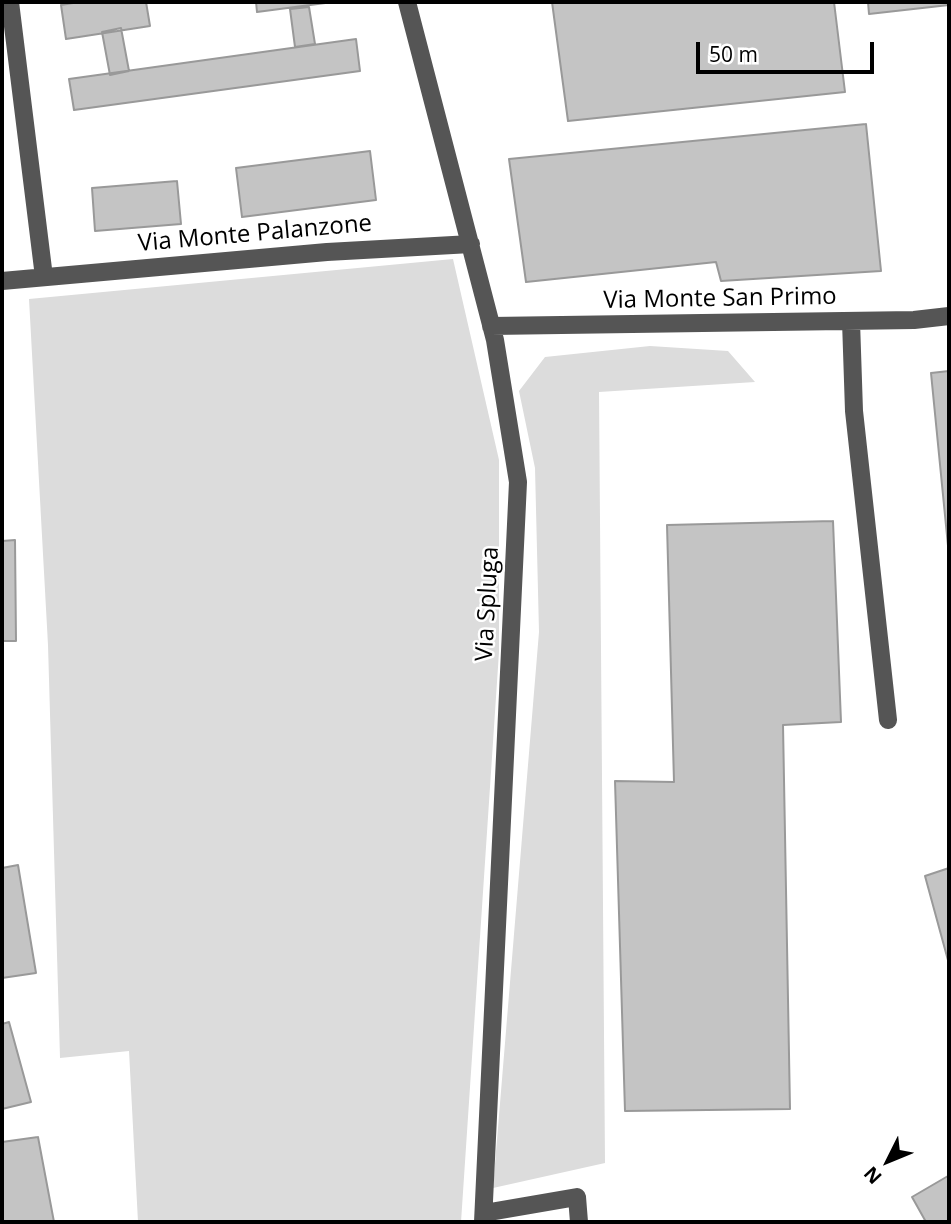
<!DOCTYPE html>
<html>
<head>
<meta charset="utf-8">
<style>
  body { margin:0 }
  #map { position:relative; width:951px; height:1224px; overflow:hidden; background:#fff; font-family:"Open Sans",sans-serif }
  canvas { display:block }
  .frame { position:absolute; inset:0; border:4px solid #000; pointer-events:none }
  .north { position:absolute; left:853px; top:1126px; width:70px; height:70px; -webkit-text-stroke:5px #fff; paint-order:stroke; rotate:227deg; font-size:19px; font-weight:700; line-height:28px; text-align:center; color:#000 }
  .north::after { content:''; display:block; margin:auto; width:24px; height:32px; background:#000; clip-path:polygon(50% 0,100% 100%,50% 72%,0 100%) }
  .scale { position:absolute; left:696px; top:42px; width:178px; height:32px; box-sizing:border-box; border:4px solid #000; border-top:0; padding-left:9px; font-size:21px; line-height:24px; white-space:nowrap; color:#000; -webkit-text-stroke:5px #fff; paint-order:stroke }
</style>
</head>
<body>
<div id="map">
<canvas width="951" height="1224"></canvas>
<div class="frame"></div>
<div class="north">N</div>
<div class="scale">50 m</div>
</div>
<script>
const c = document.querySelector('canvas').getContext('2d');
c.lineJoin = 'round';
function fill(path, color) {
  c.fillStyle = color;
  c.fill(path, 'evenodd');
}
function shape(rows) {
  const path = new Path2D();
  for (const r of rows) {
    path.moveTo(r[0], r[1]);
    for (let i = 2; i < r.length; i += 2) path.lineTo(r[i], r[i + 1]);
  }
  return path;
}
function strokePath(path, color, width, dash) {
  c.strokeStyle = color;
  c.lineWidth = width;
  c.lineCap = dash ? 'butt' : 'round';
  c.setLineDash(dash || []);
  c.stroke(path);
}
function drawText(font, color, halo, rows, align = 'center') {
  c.font = font + ' "Open Sans",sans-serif';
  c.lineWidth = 5;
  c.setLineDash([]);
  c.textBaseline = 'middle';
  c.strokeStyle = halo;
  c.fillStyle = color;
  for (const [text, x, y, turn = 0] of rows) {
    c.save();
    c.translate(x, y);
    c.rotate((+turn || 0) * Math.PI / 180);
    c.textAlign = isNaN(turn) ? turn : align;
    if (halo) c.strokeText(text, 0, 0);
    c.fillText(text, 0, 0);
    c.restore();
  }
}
fill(shape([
  [453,259,499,460,499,652,461,1222,138,1222,129,1051,60,1058,48,645,29,299],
  [650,346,728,351,755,382,599,392,605,1163,493,1188,539,632,535,468,519,391,545,357]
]), '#dcdcdc');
const building = shape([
  [79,2,146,2,150,26,66,39,61,5,79,2],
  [256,2,333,2,257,12,256,2],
  [552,2,834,2,845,92,568,121,552,2],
  [868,2,949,2,949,5,869,14,868,2],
  [309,7,315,44,295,47,290,9,309,7],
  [121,28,129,71,110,75,102,32,121,28],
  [356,39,360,71,74,110,69,79,356,39],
  [866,124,881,271,721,281,716,262,526,282,509,159,866,124],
  [370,151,376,200,242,217,236,168,370,151],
  [177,181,181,224,95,231,92,188,177,181],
  [949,371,949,556,931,373,949,371],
  [833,521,841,722,783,725,790,1109,625,1111,615,781,674,782,667,525,833,521],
  [15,540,16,641,2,641,2,541,15,540],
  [18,865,36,973,2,978,2,868,18,865],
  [949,868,949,964,925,876,949,868],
  [9,1022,31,1102,2,1109,2,1024,9,1022],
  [38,1137,54,1222,2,1222,2,1142,38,1137],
  [948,1176,949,1222,926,1222,912,1197,948,1176]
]);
fill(building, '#c4c4c4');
strokePath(building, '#999', 2);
strokePath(shape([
  [10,2,44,277],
  [407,2,495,340,518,482,483,1222],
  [2,281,327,252,471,244],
  [851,321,854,411,888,720],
  [491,326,914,320,949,316],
  [484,1213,577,1197,579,1222]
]), '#555', 18);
drawText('24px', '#000', '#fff', [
  ["Via Monte Palanzone",255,234,-5],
  ["Via Monte San Primo",720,299,-1],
  ["Via Spluga",488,604,-87]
]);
</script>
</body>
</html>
